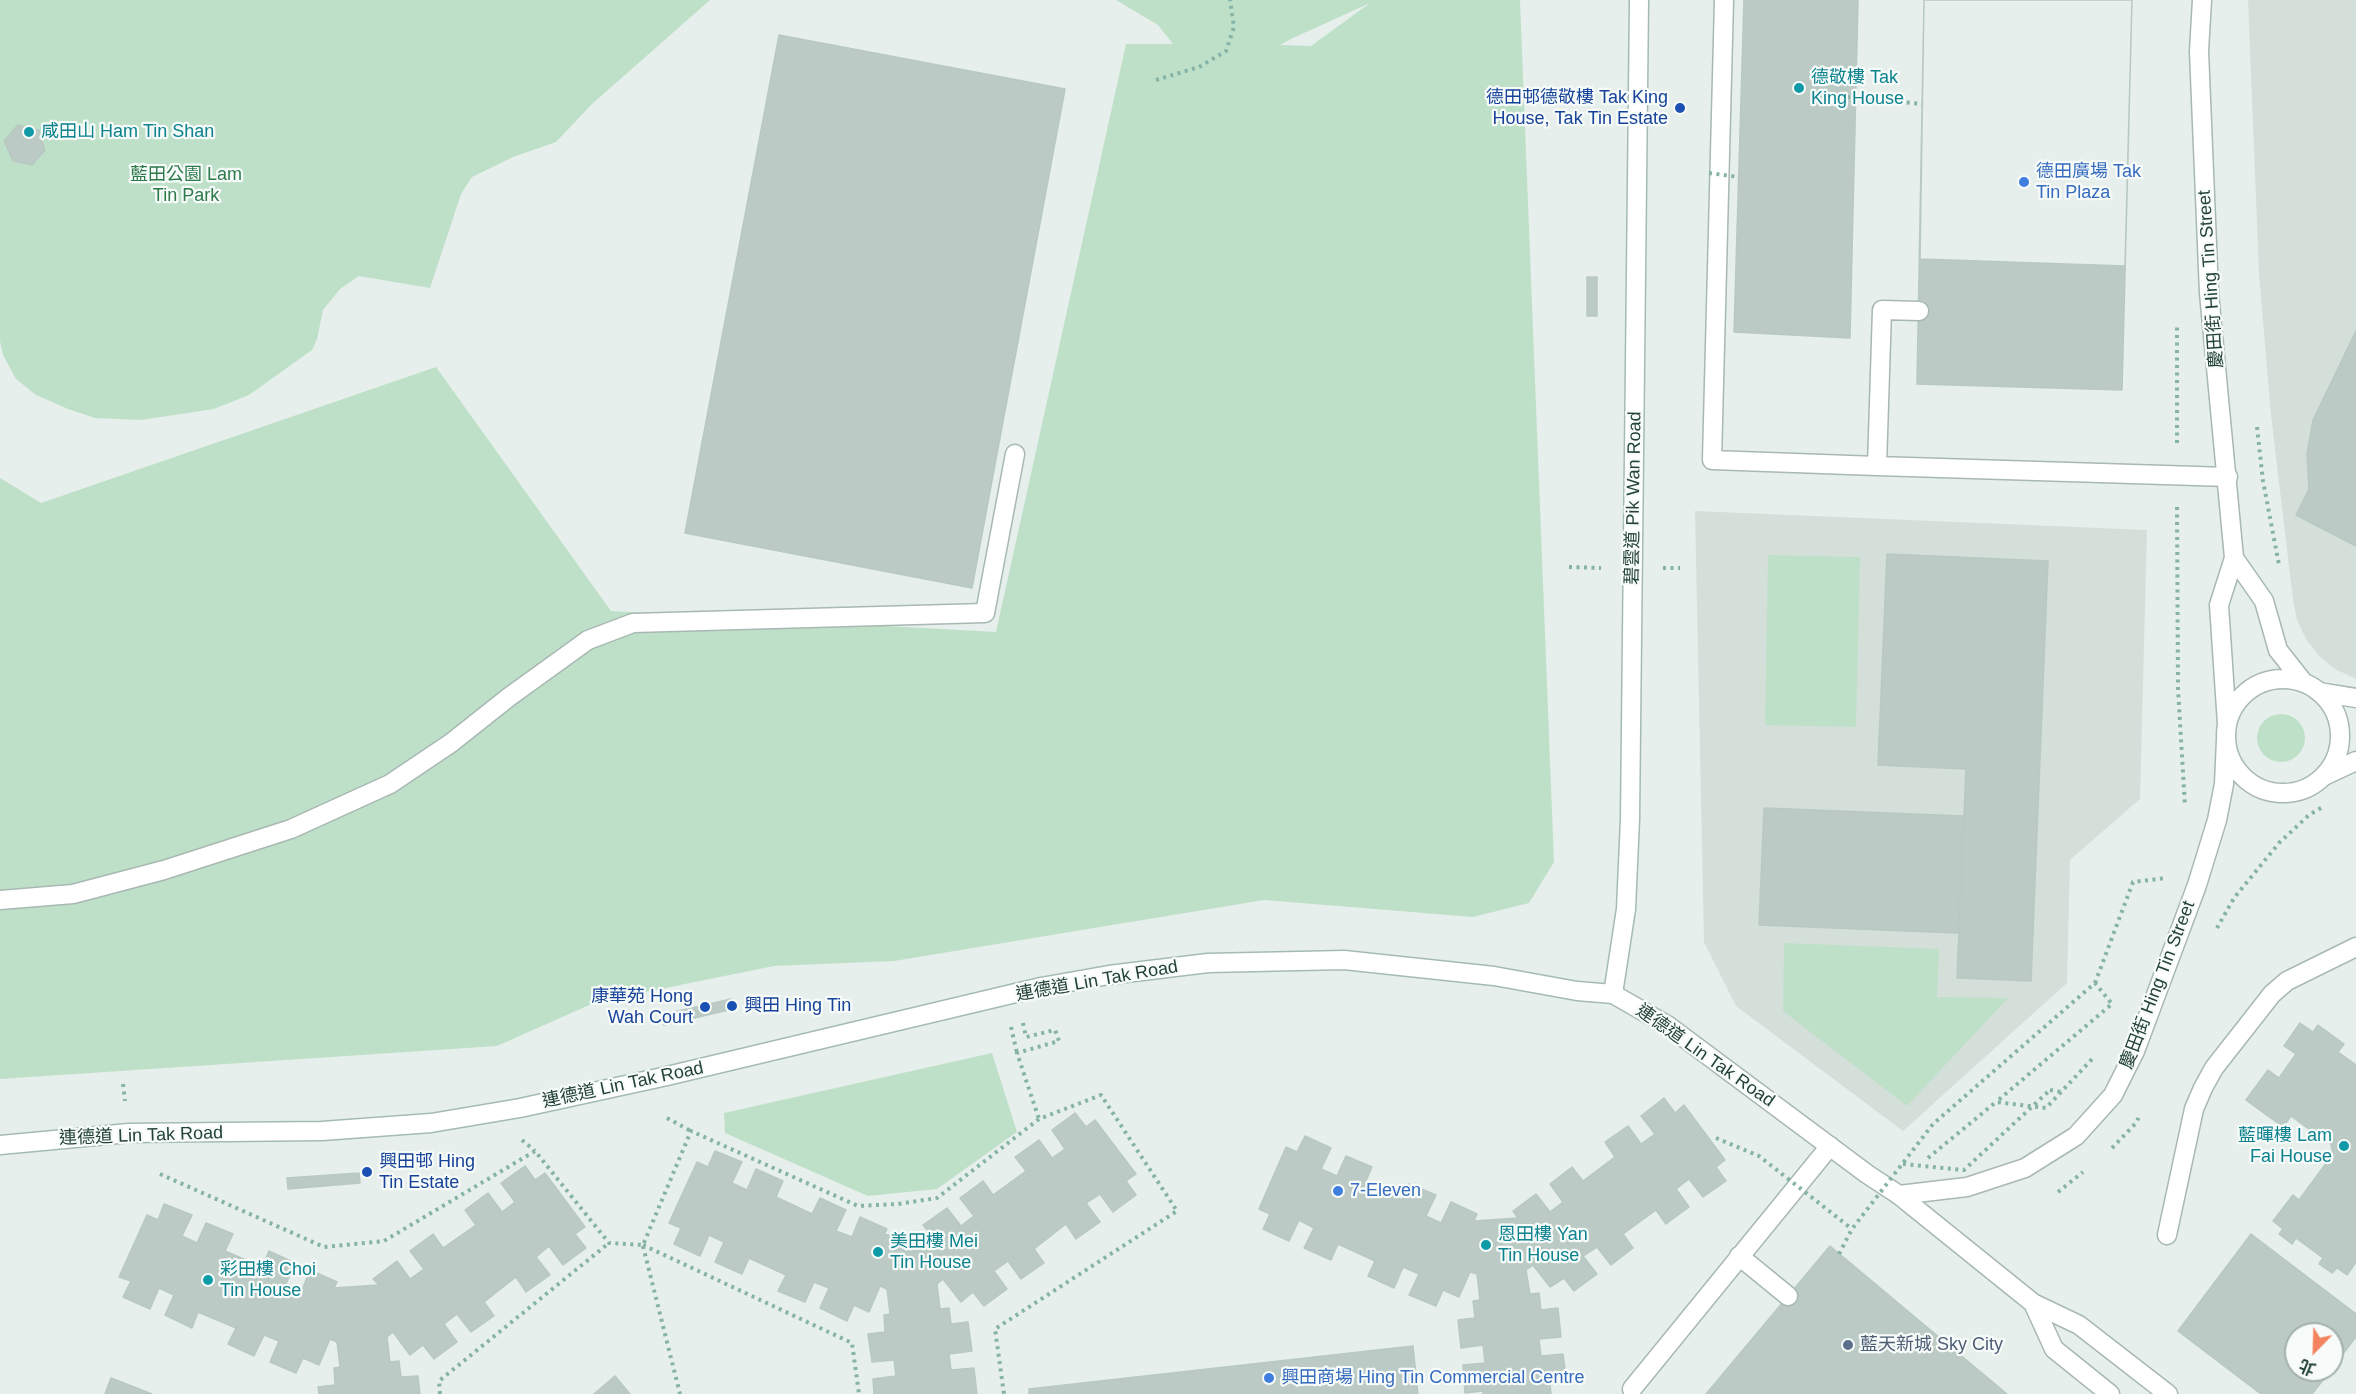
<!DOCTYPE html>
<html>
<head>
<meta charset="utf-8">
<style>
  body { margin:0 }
  #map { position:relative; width:2356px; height:1394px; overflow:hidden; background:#e6efeb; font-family:Helvetica,"Noto Sans TC",sans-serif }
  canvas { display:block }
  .north { position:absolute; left:2284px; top:1322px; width:60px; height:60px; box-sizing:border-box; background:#f7fbf9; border:2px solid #a3b1ad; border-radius:50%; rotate:203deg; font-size:16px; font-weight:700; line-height:24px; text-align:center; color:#24423a }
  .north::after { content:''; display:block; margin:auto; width:21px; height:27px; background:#f4845f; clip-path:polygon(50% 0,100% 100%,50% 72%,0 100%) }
</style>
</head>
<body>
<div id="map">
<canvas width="2356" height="1394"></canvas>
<div class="north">北</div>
</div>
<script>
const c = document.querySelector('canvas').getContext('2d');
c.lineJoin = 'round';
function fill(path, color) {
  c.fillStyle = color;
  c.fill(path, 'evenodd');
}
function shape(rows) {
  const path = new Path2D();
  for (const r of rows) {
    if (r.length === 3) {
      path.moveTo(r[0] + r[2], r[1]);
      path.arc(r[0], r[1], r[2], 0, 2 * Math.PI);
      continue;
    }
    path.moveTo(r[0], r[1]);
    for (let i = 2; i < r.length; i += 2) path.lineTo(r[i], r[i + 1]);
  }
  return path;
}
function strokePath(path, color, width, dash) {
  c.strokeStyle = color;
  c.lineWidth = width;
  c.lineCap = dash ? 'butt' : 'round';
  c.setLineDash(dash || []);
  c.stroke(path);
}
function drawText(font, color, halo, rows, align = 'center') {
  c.font = font + ' Helvetica,"Noto Sans TC",sans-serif';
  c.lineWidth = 4.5;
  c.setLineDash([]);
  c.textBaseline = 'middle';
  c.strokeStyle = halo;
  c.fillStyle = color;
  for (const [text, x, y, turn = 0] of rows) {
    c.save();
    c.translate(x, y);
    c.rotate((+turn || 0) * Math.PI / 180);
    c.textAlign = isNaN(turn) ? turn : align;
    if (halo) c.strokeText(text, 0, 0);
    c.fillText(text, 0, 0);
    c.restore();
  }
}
fill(shape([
  [2248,0,2356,0,2356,679,2335,669,2319,656,2306,639,2297,620,2293,600,2271,415,2259,274],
  [1695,511,2147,530,2140,799,2070,860,2067,983,1903,1131,1736,1006,1704,942]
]), '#d4dfda');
fill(shape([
  [0,0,710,0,592,104,556,142,513,157,472,177,461,194,430,288,359,276,340,289,323,310,317,339,312,350,249,395,214,409,141,420,95,418,68,409,36,395,16,379,3,355,0,341],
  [1116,0,1520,0,1554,862,1529,903,1473,917,1264,900,894,961,774,966,596,1002,497,1046,0,1079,0,478,41,503,436,367,611,611,996,632,1126,44,1173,44,1158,25],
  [1370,3,1311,46,1280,45,1293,38],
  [1768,555,1860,557,1856,727,1765,725],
  [2281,738,24],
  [1784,943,1939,949,1937,997,2008,998,1907,1106,1783,1011],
  [992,1053,1017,1132,937,1189,868,1196,725,1133,724,1113]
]), '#bfe0c8');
const building = shape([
  [1744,0,1858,0,1850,338,1734,332,1744,0],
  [1924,0,2132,0,2125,266,1920,259,1924,0],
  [1924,0,2132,0,2122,390,1917,384,1924,0],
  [779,35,1065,89,972,588,685,533,779,35],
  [18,125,39,130,45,150,32,165,13,161,4,141,18,125],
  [1587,277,1597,277,1597,316,1587,316,1587,277],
  [2356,331,2356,546,2296,515,2309,489,2307,454,2313,420,2356,331],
  [1887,554,2048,561,2031,981,1957,978,1966,769,1878,765,1887,554],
  [1764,808,1963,816,1958,933,1759,925,1764,808],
  [731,999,733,1009,664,1025,661,1015,731,999],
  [2300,1023,2313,1032,2318,1025,2344,1044,2338,1052,2356,1065,2356,1262,2347,1275,2337,1268,2332,1273,2319,1264,2323,1258,2296,1238,2292,1244,2279,1234,2283,1229,2273,1221,2293,1195,2299,1200,2333,1154,2329,1136,2321,1138,2291,1116,2283,1127,2246,1100,2268,1070,2279,1078,2296,1054,2284,1046,2300,1023],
  [1664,1098,1675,1113,1684,1105,1725,1160,1716,1167,1726,1181,1703,1197,1689,1179,1676,1189,1689,1207,1666,1224,1656,1210,1623,1234,1633,1248,1611,1265,1597,1247,1583,1256,1597,1274,1574,1291,1564,1278,1550,1287,1533,1265,1526,1270,1530,1294,1539,1293,1541,1310,1558,1308,1561,1337,1539,1339,1541,1356,1563,1354,1567,1382,1550,1384,1551,1394,1483,1394,1483,1391,1465,1393,1463,1365,1485,1363,1483,1345,1461,1348,1458,1320,1475,1318,1473,1301,1480,1300,1477,1274,1470,1272,1459,1297,1443,1290,1436,1306,1409,1295,1419,1274,1403,1267,1394,1288,1368,1276,1375,1261,1338,1244,1331,1260,1304,1248,1314,1228,1299,1220,1289,1241,1263,1229,1270,1214,1259,1209,1286,1147,1297,1152,1305,1136,1331,1148,1321,1169,1337,1176,1346,1156,1372,1167,1365,1183,1402,1200,1409,1184,1436,1195,1426,1216,1441,1223,1451,1202,1477,1214,1474,1221,1518,1218,1513,1211,1536,1194,1550,1212,1563,1202,1550,1184,1572,1167,1583,1181,1615,1157,1605,1142,1628,1126,1641,1144,1655,1134,1641,1116,1664,1098],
  [1075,1113,1086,1127,1095,1120,1136,1174,1126,1181,1136,1195,1113,1212,1100,1194,1086,1203,1100,1222,1076,1239,1066,1224,1034,1249,1044,1263,1021,1279,1008,1261,994,1271,1007,1289,984,1306,973,1292,961,1302,943,1279,937,1284,940,1309,949,1308,951,1324,968,1322,972,1351,949,1354,951,1370,974,1368,977,1394,874,1394,873,1379,896,1376,894,1360,872,1362,868,1334,885,1332,884,1315,890,1314,887,1289,880,1286,869,1312,854,1305,847,1321,820,1308,829,1288,814,1282,805,1302,778,1291,786,1275,749,1258,742,1274,715,1262,724,1242,709,1235,700,1256,674,1244,681,1228,669,1223,697,1162,708,1167,715,1151,742,1162,732,1183,747,1190,756,1169,783,1181,776,1197,812,1214,820,1198,846,1210,836,1231,852,1237,860,1217,887,1229,884,1235,929,1232,923,1225,947,1208,961,1226,974,1216,960,1198,983,1181,993,1195,1026,1171,1015,1157,1039,1140,1052,1158,1065,1149,1052,1130,1075,1113],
  [525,1166,535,1180,545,1173,585,1227,575,1234,586,1248,563,1265,549,1246,536,1257,550,1275,526,1292,516,1277,484,1302,494,1316,471,1332,457,1314,444,1324,457,1342,434,1359,423,1345,410,1355,393,1332,387,1337,390,1362,399,1361,401,1377,418,1376,420,1394,319,1394,318,1387,335,1385,334,1368,340,1367,337,1342,330,1339,319,1365,303,1358,296,1373,270,1362,279,1341,264,1335,254,1356,228,1344,236,1328,198,1312,192,1328,165,1315,174,1295,159,1288,150,1309,123,1297,131,1281,119,1277,147,1215,158,1220,164,1204,192,1215,182,1236,197,1243,206,1223,233,1234,225,1251,262,1267,269,1251,295,1263,286,1284,302,1290,310,1270,337,1282,334,1288,379,1285,373,1279,397,1261,410,1279,424,1269,410,1251,433,1234,443,1248,476,1225,465,1210,488,1193,502,1212,515,1202,501,1183,525,1166],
  [359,1173,360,1183,288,1189,287,1178,359,1173],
  [2251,1234,2356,1314,2356,1337,2332,1368,2332,1334,2296,1334,2296,1370,2331,1370,2312,1394,2261,1394,2178,1331,2251,1234],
  [1830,1246,2007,1394,1706,1394,1830,1246],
  [1413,1346,1418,1394,1029,1394,1029,1389,1413,1346],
  [615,1376,630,1394,594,1394,615,1376],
  [111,1378,152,1394,105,1394,111,1378]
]);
fill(building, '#bbcac4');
strokePath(building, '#b8c9c2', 1.5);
const service = shape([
  [1724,0,1712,460,1877,466],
  [1919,311,1882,310,1877,466,2228,477],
  [2319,692,2356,698],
  [2326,775,2356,761],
  [0,900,73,894,164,870,291,829,390,784,451,743,509,697,588,640,633,623,985,613,1015,454],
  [2167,1235,2194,1109,2203,1088,2214,1068,2272,994,2287,981,2356,947],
  [1739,1256,1788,1296],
  [1632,1389,1830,1146]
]);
const minor = shape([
  [2202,0,2199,51,2209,293,2234,558,2219,605,2227,724],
  [2234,558,2264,601,2278,650,2304,683],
  [2283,736,57],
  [1899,1195,1967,1187,2025,1168,2076,1136,2113,1095,2135,1051,2197,885,2217,820,2224,784,2226,740]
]);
const tertiary = shape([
  [1613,994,1667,1025,1867,1174,1899,1195,2033,1303,2079,1325,2168,1394],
  [2033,1303,2054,1349,2110,1394]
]);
const secondary = shape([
  [0,1145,129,1133,322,1131,431,1123,520,1108,667,1076,1041,987,1109,975,1208,963,1344,960,1494,976,1577,991,1613,994,1626,909,1630,819,1639,0]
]);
strokePath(service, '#a8b8b2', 21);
strokePath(minor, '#a8b8b2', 21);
strokePath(tertiary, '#a8b8b2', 21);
strokePath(secondary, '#a4bbb3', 21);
strokePath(shape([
  [1156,80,1199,67,1226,51,1234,27,1230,0],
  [1847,97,1922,104],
  [2257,427,2263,481,2279,565],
  [2177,443,2177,327],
  [2177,507,2178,689,2185,806],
  [1569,567,1601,568],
  [1663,568,1680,568],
  [2217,928,2234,898,2279,843,2309,815,2323,807],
  [2095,983,2133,882,2166,878],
  [1023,1023,1026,1037,1055,1030,1059,1041,1017,1053,1039,1119],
  [1011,1027,1017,1053],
  [123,1084,125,1101],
  [2050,1090,2061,1092],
  [667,1118,691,1131],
  [522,1140,535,1151],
  [2112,1148,2136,1123,2140,1115],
  [1928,1158,1996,1102,2046,1108,2094,1057],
  [160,1174,324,1247,384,1241,535,1151,609,1243,643,1245,691,1131,858,1206,898,1204,937,1198,1039,1119,1101,1095,1177,1211,995,1329,1004,1394],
  [2058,1192,2083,1172],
  [643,1245,852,1343,859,1394],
  [643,1246,680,1394],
  [440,1394,439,1381,609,1243]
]), '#86b3a5', 4, [3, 4.5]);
strokePath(service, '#fff', 18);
strokePath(minor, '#fff', 18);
strokePath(tertiary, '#fff', 18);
strokePath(secondary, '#fff', 18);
strokePath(shape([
  [1709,173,1739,177],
  [1716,1138,1759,1156,1852,1229],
  [1903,1164,1964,1170,2050,1090],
  [1839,1254,1852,1229,1933,1124,2095,983,2112,1004,1996,1102]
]), '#86b3a5', 4, [3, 4.5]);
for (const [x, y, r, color] of [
  [1799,88,6,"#0f9aa8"],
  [1680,108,6,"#1a4fb4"],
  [29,132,6,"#0f9aa8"],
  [2024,182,6,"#3f7fe0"],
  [732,1006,6,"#1a4fb4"],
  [705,1007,6,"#1a4fb4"],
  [2344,1146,6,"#0f9aa8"],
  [367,1172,6,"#1a4fb4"],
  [1338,1191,6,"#3f7fe0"],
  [1486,1245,6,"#0f9aa8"],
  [878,1252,6,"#0f9aa8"],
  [208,1280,6,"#0f9aa8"],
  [1848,1345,6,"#5c6f8a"],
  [1269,1378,6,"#3f7fe0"]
]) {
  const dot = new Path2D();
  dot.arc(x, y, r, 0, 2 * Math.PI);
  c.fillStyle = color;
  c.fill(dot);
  strokePath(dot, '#f7fbf9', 2);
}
drawText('18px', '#0d838f', '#f7fbf9', [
  ["德敬樓 Tak",1811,78],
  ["King House",1811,99],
  ["咸田山 Ham Tin Shan",41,132],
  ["藍暉樓 Lam",2332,1136,"right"],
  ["Fai House",2332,1157,"right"],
  ["恩田樓 Yan",1498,1235],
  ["Tin House",1498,1256],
  ["美田樓 Mei",890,1242],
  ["Tin House",890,1263],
  ["彩田樓 Choi",220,1270],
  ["Tin House",220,1291]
], 'left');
drawText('18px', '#164399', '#f7fbf9', [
  ["德田邨德敬樓 Tak King",1668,98],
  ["House, Tak Tin Estate",1668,119],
  ["康華苑 Hong",693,997],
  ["Wah Court",693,1018],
  ["興田 Hing Tin",744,1006,"left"],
  ["興田邨 Hing",379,1162,"left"],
  ["Tin Estate",379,1183,"left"]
], 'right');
drawText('18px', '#366cbe', '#f7fbf9', [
  ["德田廣場 Tak",2036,172],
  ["Tin Plaza",2036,193],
  ["7-Eleven",1350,1191],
  ["興田商場 Hing Tin Commercial Centre",1281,1378]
], 'left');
drawText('18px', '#2d7a4b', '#f7fbf9', [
  ["藍田公園 Lam",186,175],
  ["Tin Park",186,196]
]);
drawText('18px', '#24423a', '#f7fbf9', [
  ["慶田街 Hing Tin Street",2211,279,-94],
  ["碧雲道 Pik Wan Road",1634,498,-89],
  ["連德道 Lin Tak Road",1097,981,-10],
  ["慶田街 Hing Tin Street",2158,985,-69],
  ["連德道 Lin Tak Road",1705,1056,35],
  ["連德道 Lin Tak Road",623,1085,-12],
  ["連德道 Lin Tak Road",141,1136,-2]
]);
drawText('18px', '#4e5e75', '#f7fbf9', [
  ["藍天新城 Sky City",1860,1345]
], 'left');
</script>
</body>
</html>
